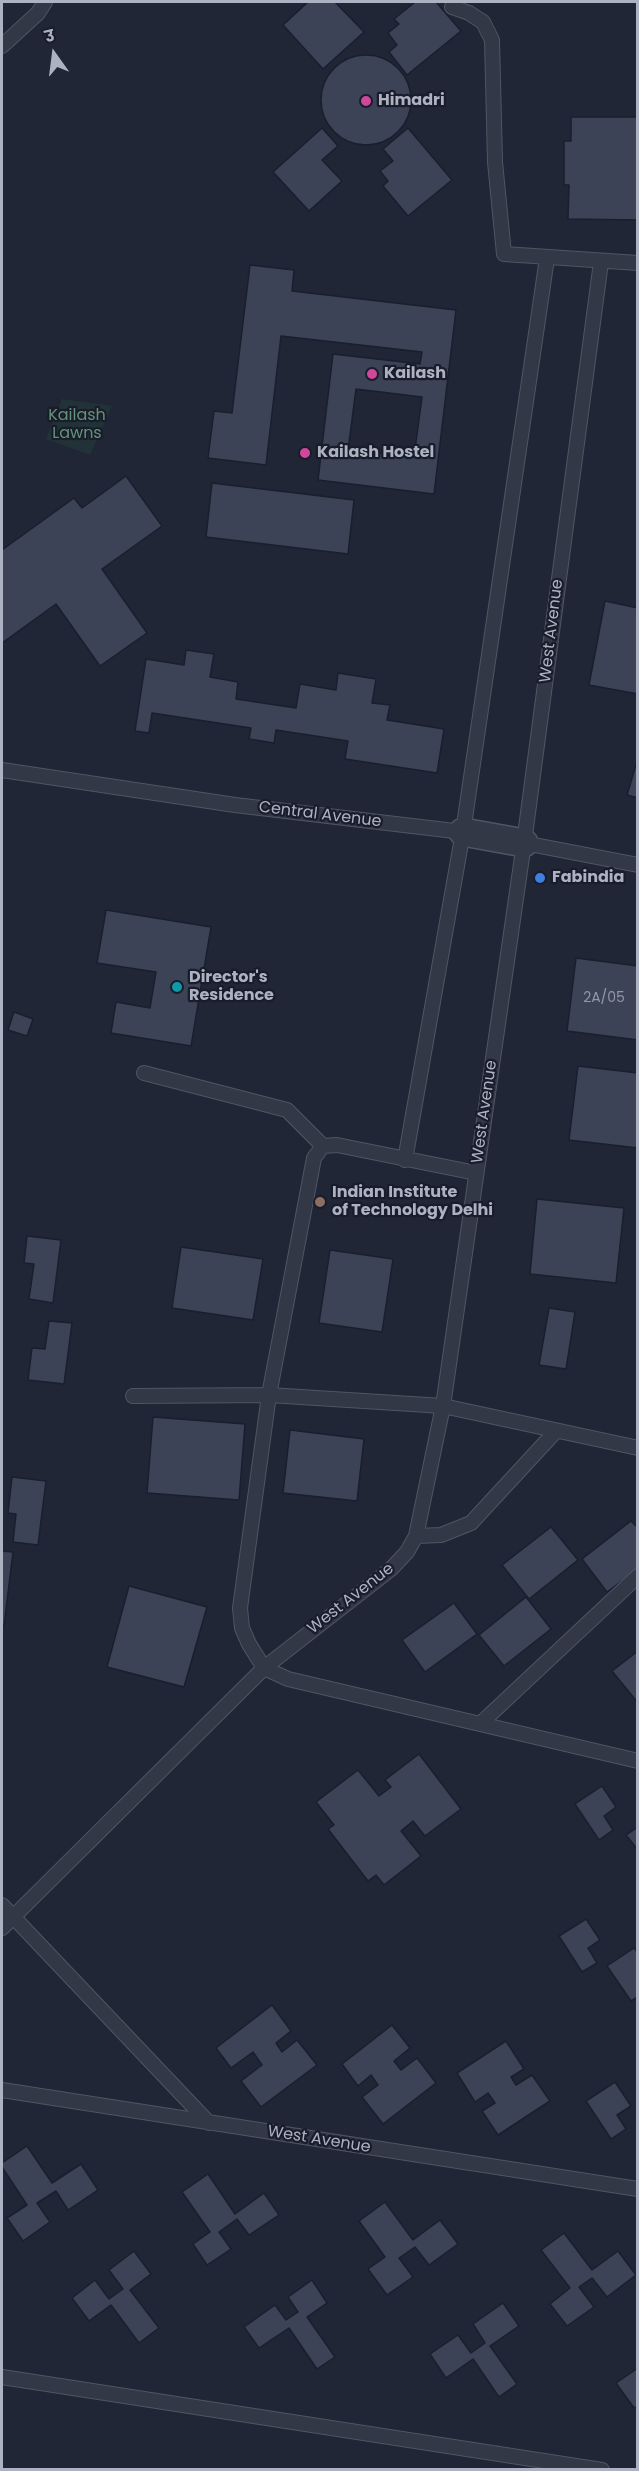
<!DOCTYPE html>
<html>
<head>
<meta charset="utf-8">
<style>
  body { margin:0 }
  #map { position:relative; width:639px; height:2471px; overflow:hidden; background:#202636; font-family:Poppins,"Noto Sans Devanagari",sans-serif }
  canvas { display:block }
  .frame { position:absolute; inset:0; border:3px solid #adb2c3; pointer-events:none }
  .north { position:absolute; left:24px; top:24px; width:60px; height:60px; -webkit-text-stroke:4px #191d2b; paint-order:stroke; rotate:346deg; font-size:16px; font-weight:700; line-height:24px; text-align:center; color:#adb2c3 }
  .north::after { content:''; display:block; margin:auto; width:21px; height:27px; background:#adb2c3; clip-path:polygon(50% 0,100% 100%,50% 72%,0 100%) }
</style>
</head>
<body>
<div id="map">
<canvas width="639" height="2471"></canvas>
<div class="frame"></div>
<div class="north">उ</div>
</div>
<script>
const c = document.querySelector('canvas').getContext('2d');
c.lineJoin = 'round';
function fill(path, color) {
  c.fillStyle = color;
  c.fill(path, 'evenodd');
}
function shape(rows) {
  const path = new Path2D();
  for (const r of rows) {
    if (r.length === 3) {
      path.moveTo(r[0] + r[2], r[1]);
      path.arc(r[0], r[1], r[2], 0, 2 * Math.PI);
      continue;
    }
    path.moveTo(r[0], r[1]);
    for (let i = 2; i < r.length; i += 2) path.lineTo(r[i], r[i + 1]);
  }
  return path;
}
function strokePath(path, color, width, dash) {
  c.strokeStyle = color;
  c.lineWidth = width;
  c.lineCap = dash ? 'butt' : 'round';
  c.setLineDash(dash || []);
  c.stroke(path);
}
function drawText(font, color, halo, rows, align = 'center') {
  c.font = font + ' Poppins,sans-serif';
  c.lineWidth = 4.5;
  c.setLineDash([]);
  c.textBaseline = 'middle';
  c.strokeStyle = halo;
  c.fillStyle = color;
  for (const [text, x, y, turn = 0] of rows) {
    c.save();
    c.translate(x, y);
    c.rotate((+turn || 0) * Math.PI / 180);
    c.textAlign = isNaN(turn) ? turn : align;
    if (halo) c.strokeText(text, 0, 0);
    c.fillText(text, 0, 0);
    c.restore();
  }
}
fill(shape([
  [62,399,112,406,90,455,46,439]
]), '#223338');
const building = shape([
  [308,2,335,2,364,32,323,69,283,25,308,2],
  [415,2,436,2,461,31,407,75,389,52,397,45,388,33,399,24,394,19,415,2],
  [366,100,45],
  [571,117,638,117,638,220,568,219,569,185,564,185,564,141,571,141,571,117],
  [322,128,338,146,322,160,342,181,309,211,273,172,322,128],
  [408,128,452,180,408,216,383,186,388,181,380,171,393,161,383,149,408,128],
  [250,265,294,270,292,291,456,310,434,494,318,480,333,354,420,364,422,352,281,336,266,465,208,458,214,411,232,413,250,265],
  [356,389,422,397,414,457,348,450,356,389],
  [126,476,162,526,102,569,147,633,100,666,56,604,2,643,2,550,74,498,82,508,126,476],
  [212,483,354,500,348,554,206,537,212,483],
  [605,601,638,608,638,694,589,685,605,601],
  [186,650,214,654,210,677,238,682,236,699,296,708,300,684,336,690,338,673,376,679,372,703,390,705,387,720,444,729,437,773,345,759,348,741,276,730,274,743,249,739,251,728,152,713,149,733,135,731,146,659,184,665,186,650],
  [638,758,638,798,627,795,638,758],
  [106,910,211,927,191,1046,111,1033,116,1002,150,1008,156,972,97,963,106,910],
  [576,958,638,966,638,1040,567,1031,576,958],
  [14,1012,33,1019,27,1036,8,1030,14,1012],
  [578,1066,638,1073,638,1148,569,1140,578,1066],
  [537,1199,624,1208,616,1283,530,1274,537,1199],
  [27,1236,61,1240,53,1303,29,1299,34,1264,24,1263,27,1236],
  [181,1247,263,1259,253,1320,172,1308,181,1247],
  [330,1250,393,1259,382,1332,319,1323,330,1250],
  [549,1308,575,1312,566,1369,539,1365,549,1308],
  [49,1321,72,1323,64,1384,28,1380,32,1348,45,1349,49,1321],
  [153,1417,245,1424,239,1500,147,1493,153,1417],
  [290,1430,364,1439,357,1501,283,1493,290,1430],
  [12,1477,46,1481,38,1545,13,1542,16,1514,8,1513,12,1477],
  [631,1521,638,1528,638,1569,607,1592,582,1559,631,1521],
  [551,1527,578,1560,529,1599,502,1565,551,1527],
  [2,1551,13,1552,4,1626,2,1626,2,1551],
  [129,1586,207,1607,184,1687,107,1667,129,1586],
  [526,1597,551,1629,504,1666,479,1635,526,1597],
  [454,1603,477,1634,425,1672,402,1640,454,1603],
  [638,1651,638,1703,612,1671,638,1651],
  [419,1754,461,1809,425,1836,413,1821,401,1831,421,1856,384,1885,376,1875,368,1881,328,1829,334,1825,316,1802,358,1770,379,1796,391,1787,385,1780,419,1754],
  [602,1786,616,1807,604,1816,613,1830,599,1840,575,1804,602,1786],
  [638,1827,638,1850,626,1835,638,1827],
  [586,1919,600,1940,588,1948,597,1963,582,1972,559,1936,586,1919],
  [634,1948,638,1953,638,1997,631,2001,607,1966,634,1948],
  [272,2005,291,2031,276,2043,282,2052,297,2040,317,2065,261,2107,241,2081,262,2065,253,2052,231,2068,216,2048,272,2005],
  [392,2025,410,2048,394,2061,401,2070,417,2058,436,2083,383,2124,362,2097,378,2085,371,2075,358,2086,342,2064,392,2025],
  [506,2041,524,2069,511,2077,516,2085,532,2075,550,2101,498,2135,482,2111,495,2103,488,2093,475,2102,457,2073,506,2041],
  [615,2082,631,2106,617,2115,626,2129,611,2139,586,2101,615,2082],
  [27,2146,52,2183,81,2164,98,2190,68,2210,56,2191,37,2203,50,2222,23,2241,7,2218,27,2205,2,2167,2,2163,27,2146],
  [208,2174,235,2214,264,2193,279,2215,249,2235,237,2219,219,2232,231,2249,207,2265,193,2244,210,2232,182,2192,208,2174],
  [385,2202,413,2240,440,2220,458,2244,429,2265,415,2247,399,2258,413,2277,387,2295,368,2269,385,2257,359,2221,385,2202],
  [564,2233,592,2270,618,2251,636,2275,607,2297,592,2278,579,2287,594,2307,567,2326,550,2304,570,2288,541,2250,564,2233],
  [134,2251,151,2274,130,2290,159,2328,139,2343,111,2305,89,2321,72,2298,95,2280,109,2299,123,2289,109,2270,134,2251],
  [312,2280,327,2303,307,2317,335,2357,317,2369,289,2328,259,2348,244,2327,275,2305,286,2320,298,2312,288,2297,312,2280],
  [503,2303,519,2326,490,2346,517,2384,499,2397,473,2359,446,2378,430,2354,458,2335,471,2353,485,2343,473,2324,503,2303],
  [638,2368,638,2406,634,2408,616,2383,638,2368]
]);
fill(building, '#3c4356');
strokePath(building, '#1a1f2d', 1.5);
const service = shape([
  [452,7,469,13,483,22,492,40,495,162,504,254,638,263],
  [2,46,38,13,45,2],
  [2,770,235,805,463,832],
  [524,843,638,865],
  [144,1073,287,1110,323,1146],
  [405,1160,463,832,547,258],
  [476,1173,337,1145,323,1146,314,1158,269,1395,240,1608,242,1628,249,1644,264,1668,288,1679,638,1761],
  [133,1396,269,1395,443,1406,638,1448],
  [416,1536,441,1535,471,1523,556,1431],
  [480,1724,638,1576],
  [2,1905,209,2123],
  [2,1928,264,1668,391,1569,407,1552,416,1536,443,1406,524,843,601,262],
  [2,2090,638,2189],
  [2,2377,602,2470]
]);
const minor = shape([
  [463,832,524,843]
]);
strokePath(service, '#505564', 16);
strokePath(minor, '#505564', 30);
strokePath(service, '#333846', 14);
strokePath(minor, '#333846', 27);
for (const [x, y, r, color] of [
  [366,101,6,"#d1479c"],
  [372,374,6,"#d1479c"],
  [305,453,6,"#d1479c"],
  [540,878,6,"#3f7fe0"],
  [177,987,6,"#0f9aa8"],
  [320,1202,6,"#8d6e63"]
]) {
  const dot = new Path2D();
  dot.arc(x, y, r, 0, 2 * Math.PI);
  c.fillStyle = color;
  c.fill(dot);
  strokePath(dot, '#191d2b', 2);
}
drawText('14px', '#9196a8', null, [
  ["2A/05",604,998]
]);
drawText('bold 16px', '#adb2c3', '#191d2b', [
  ["Himadri",378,101],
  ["Kailash",384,374],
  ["Kailash Hostel",317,453],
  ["Fabindia",552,878],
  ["Director's",189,978],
  ["Residence",189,996],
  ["Indian Institute",332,1193],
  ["of Technology Delhi",332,1211]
], 'left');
drawText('16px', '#659377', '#191d2b', [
  ["Kailash",77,416],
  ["Lawns",77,434]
]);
drawText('16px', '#adb2c3', '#191d2b', [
  ["West Avenue",552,631,-83],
  ["Central Avenue",320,815,7],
  ["West Avenue",485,1112,-82],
  ["West Avenue",351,1599,-38],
  ["West Avenue",319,2140,9]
]);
</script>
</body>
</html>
